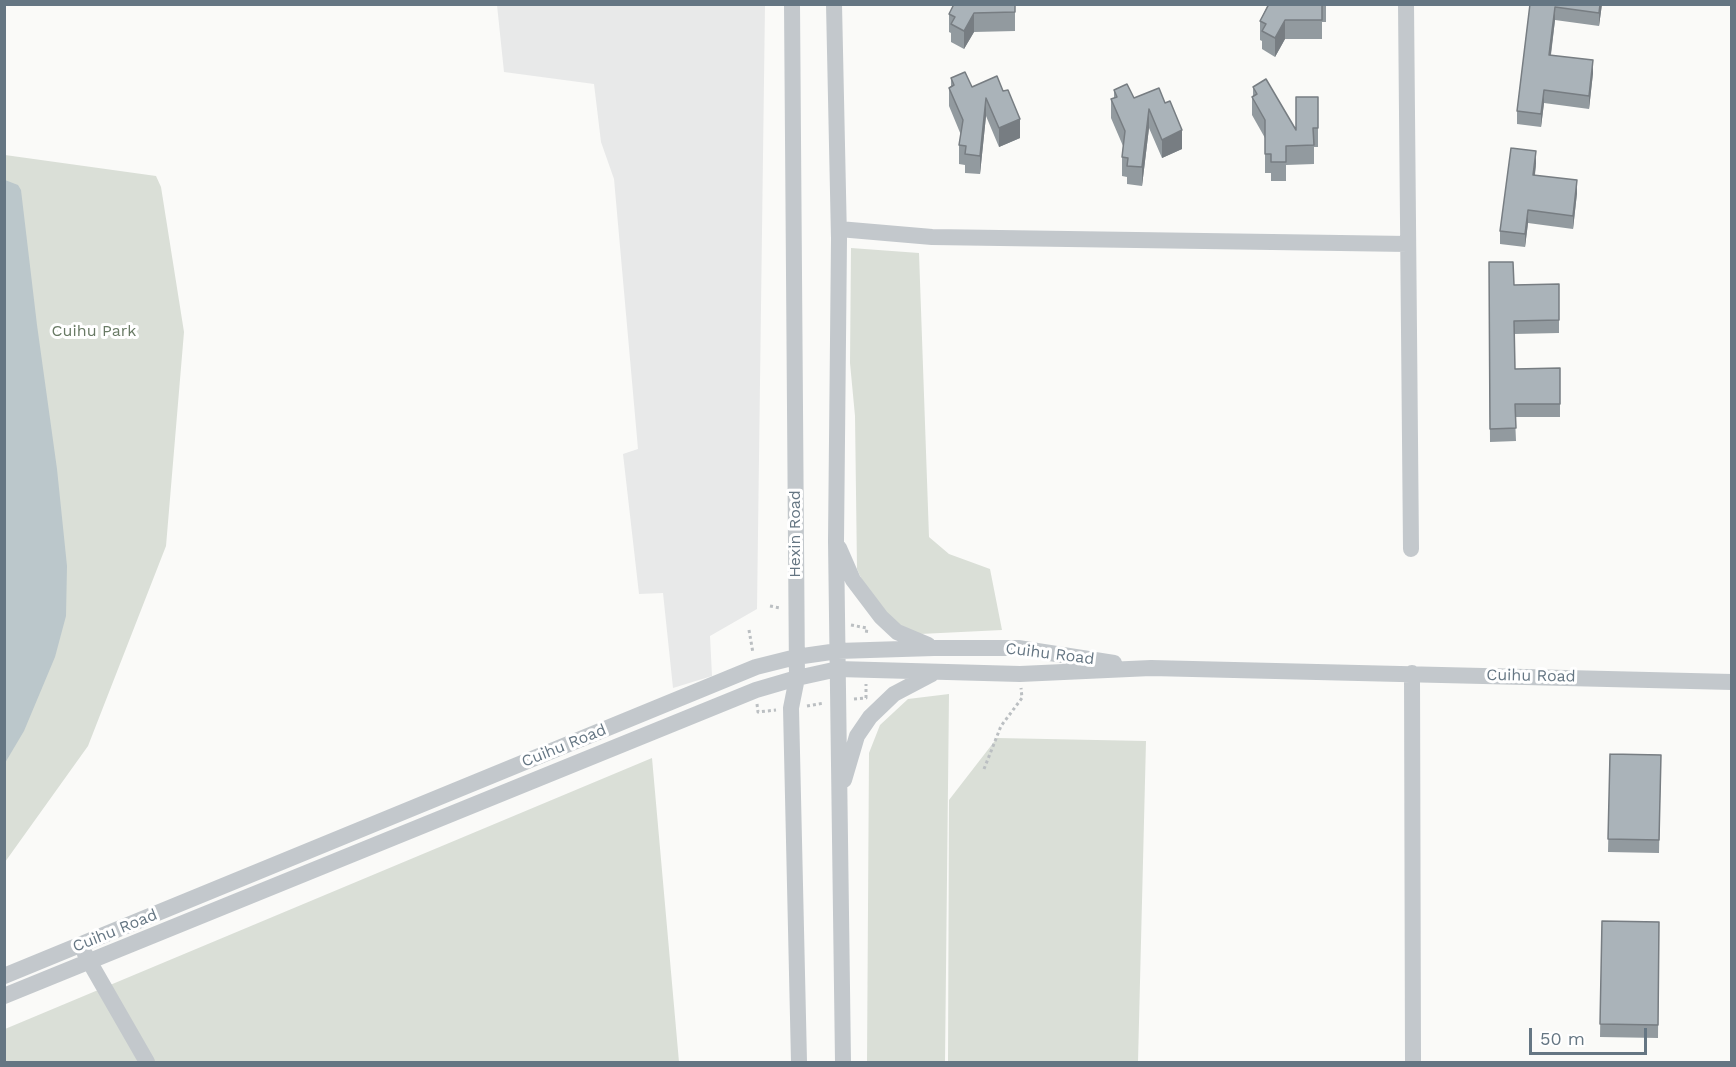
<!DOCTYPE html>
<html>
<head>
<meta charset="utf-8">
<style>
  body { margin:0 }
  #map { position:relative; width:1736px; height:1067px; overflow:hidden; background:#fafaf8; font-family:"Work Sans",sans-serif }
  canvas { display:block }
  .frame { position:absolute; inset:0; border:6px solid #657683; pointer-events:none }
  .scale { position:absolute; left:1529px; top:1028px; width:118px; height:27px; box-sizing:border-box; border:3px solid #657683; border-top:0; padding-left:8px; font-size:18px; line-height:21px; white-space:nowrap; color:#657683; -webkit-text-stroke:4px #fff; paint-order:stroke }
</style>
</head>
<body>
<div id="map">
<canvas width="1736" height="1067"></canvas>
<div class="frame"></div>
<div class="scale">50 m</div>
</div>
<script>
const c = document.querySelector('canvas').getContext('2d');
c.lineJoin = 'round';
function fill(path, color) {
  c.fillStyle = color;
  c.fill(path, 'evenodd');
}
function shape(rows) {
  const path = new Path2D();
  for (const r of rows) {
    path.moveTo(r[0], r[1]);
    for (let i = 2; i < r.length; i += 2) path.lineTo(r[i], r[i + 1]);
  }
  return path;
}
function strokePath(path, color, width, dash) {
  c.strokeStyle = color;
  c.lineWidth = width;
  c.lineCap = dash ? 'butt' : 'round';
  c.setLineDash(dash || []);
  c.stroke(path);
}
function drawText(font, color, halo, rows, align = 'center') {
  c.font = font + ' "Work Sans",sans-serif';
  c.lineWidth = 6;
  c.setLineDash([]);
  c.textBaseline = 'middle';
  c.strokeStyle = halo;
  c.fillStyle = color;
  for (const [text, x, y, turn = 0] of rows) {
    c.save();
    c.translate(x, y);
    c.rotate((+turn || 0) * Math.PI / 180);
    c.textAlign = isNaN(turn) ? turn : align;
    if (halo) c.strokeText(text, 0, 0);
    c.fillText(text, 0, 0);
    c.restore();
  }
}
fill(shape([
  [497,5,765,5,757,609,710,636,712,676,673,688,663,593,639,594,623,454,638,449,614,179,601,142,594,84,504,72]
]), '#e8e9e9');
fill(shape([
  [5,155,156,176,161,187,184,332,166,546,88,746,5,862],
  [851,248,919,253,929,537,949,554,990,569,1002,630,920,634,895,623,867,591,857,569,855,416,850,363],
  [949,694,945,1062,867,1062,869,753,880,725,908,699],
  [997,738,1146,741,1138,1062,948,1062,949,800],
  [652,758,679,1062,5,1062,5,1029]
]), '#dadfd7');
fill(shape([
  [5,180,18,185,21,190,37,325,57,469,67,566,66,616,55,657,24,731,5,763]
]), '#bbc7cb');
strokePath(shape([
  [770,606,780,608],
  [851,625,867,628,866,635],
  [749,630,753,653],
  [854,699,866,698,866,684],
  [757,704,758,712,776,710],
  [807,706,824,703],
  [984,769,1001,726,1022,698,1021,688]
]), '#bbbfc2', 3, [3, 3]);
strokePath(shape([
  [792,4,797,678,791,708,799,1062],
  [834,4,839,239,836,541,843,1062],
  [1406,4,1411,549],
  [839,229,932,237,1408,244],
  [839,548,853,580,881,617,897,632,928,645],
  [1412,673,1413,1062],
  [844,780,857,736,870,717,894,694,932,674],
  [85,954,147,1062],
  [4,976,756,667,796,657,838,651,934,648,1018,648,1114,663],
  [4,996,756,690,797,678,838,669,1020,674,1151,668,1732,682]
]), '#c3c8cc', 16);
fill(shape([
  [1015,4,1015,31,974,32,964,49,951,42,951,33,949,32,949,14],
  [1268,4,1326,4,1326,22,1322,22,1322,39,1285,39,1275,57,1262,49,1262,41,1260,40,1260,21],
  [1530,4,1602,4,1599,26,1555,20,1551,55,1593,73,1589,109,1544,103,1541,127,1517,124,1517,111],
  [997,76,1020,138,999,147,986,116,980,174,965,173,965,165,959,164,959,145,961,135,949,106,949,88,951,86,951,78,972,87],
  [1253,87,1296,130,1318,97,1318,147,1314,147,1314,164,1286,165,1286,181,1271,181,1271,173,1265,173,1265,138,1252,115,1252,97,1253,96],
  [1159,88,1182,149,1162,158,1149,128,1142,186,1127,184,1127,177,1122,176,1122,157,1123,146,1111,118,1111,99,1114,98,1114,90,1134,98],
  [1536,164,1535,175,1577,193,1573,229,1528,223,1525,247,1500,244,1500,231],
  [1489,262,1514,285,1559,284,1559,333,1514,334,1515,369,1560,368,1560,417,1515,417,1516,441,1490,442],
  [1610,754,1661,755,1659,853,1608,852],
  [1602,921,1659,922,1658,1038,1600,1037]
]), '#929a9f');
fill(shape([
  [1600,4,1602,4,1599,26,1599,13],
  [1555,7,1555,20,1549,68,1549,55],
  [974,13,974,32,964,49,964,31],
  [1285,20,1285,39,1275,57,1275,38],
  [1593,60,1593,73,1589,109,1589,96],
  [1544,90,1544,103,1541,127,1541,114],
  [986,98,986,116,980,174,980,156],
  [1149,109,1149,128,1142,186,1142,167],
  [1020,119,1020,138,999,147,999,128],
  [1182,130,1182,149,1162,158,1162,140],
  [1536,151,1536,164,1533,188,1533,175],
  [1577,180,1577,193,1573,229,1573,216],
  [1528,210,1528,223,1525,247,1525,234]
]), '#777d82');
const building = shape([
  [954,4,1015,4,1015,12,974,13,964,31,951,24,955,17,949,14,954,4],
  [1269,4,1322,4,1322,20,1285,20,1275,38,1262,31,1266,24,1260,21,1269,4],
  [1530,4,1600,4,1599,13,1555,7,1549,55,1593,60,1589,96,1544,90,1541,114,1517,111,1530,4],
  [965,72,972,87,997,76,1003,91,1008,90,1020,119,999,128,986,98,980,156,965,154,966,146,959,145,963,120,949,88,954,85,951,78,965,72],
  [1266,79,1296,130,1296,97,1318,97,1318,128,1313,128,1314,145,1286,146,1286,162,1271,162,1271,154,1265,154,1265,120,1252,97,1257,94,1253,87,1266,79],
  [1127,84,1134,98,1159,88,1165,103,1170,101,1182,130,1162,140,1149,109,1142,167,1127,166,1128,158,1122,157,1125,131,1111,99,1117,97,1114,90,1127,84],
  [1511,148,1536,151,1533,175,1577,180,1573,216,1528,210,1525,234,1500,231,1511,148],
  [1489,262,1513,262,1514,285,1559,284,1559,320,1514,321,1515,369,1560,368,1560,404,1515,404,1516,428,1490,429,1489,262],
  [1610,754,1661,755,1659,840,1608,839,1610,754],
  [1602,921,1659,922,1658,1025,1600,1024,1602,921]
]);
fill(building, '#aab3b9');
strokePath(building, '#777d82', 1.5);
drawText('16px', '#687a64', '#fff', [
  ["Cuihu Park",94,331]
]);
drawText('16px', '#657683', '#fff', [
  ["Hexin Road",795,534,-90],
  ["Cuihu Road",1050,654,7],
  ["Cuihu Road",1531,676,1],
  ["Cuihu Road",564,746,-22],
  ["Cuihu Road",115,931,-22]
]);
</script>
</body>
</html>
